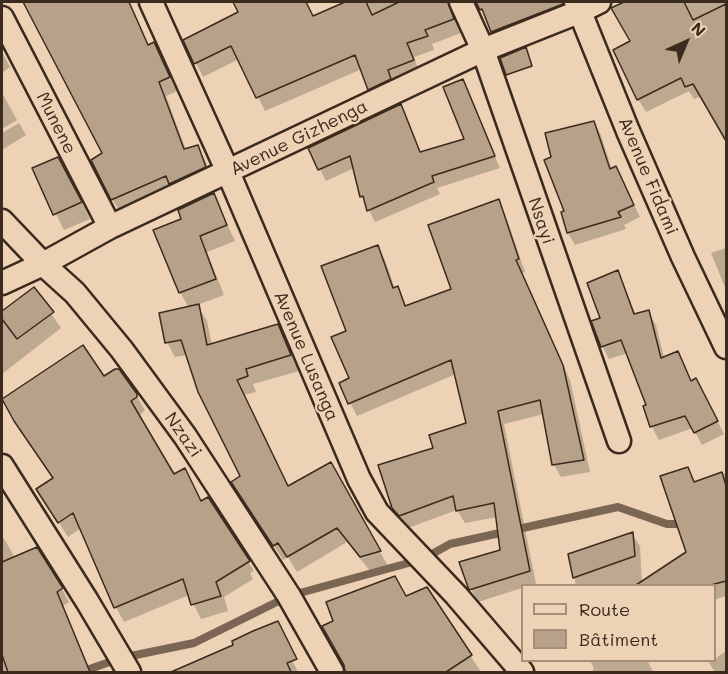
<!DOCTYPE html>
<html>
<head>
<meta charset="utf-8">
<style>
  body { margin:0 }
  #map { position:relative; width:728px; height:674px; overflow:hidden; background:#edd2b5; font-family:Mali,sans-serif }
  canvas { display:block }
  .frame { position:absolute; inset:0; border:3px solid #3b2a1e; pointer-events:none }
  .legend { position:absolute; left:521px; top:584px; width:195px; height:78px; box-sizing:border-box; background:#edd2b5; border:2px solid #a68f79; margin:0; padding:8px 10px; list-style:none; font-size:18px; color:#3b2a1e }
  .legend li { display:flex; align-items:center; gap:12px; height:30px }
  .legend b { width:30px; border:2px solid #a68f79 }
  .north { position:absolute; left:656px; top:12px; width:60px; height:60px; -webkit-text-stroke:4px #edd2b5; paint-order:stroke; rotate:44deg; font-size:16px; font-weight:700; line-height:24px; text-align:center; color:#3b2a1e }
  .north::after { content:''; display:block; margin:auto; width:21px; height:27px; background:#3b2a1e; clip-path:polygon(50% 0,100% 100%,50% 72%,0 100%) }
</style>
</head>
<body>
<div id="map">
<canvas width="728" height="674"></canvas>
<div class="frame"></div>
<ul class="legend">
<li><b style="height:8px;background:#edd2b5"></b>Route</li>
<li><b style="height:16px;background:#b8a189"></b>Bâtiment</li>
</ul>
<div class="north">N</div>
</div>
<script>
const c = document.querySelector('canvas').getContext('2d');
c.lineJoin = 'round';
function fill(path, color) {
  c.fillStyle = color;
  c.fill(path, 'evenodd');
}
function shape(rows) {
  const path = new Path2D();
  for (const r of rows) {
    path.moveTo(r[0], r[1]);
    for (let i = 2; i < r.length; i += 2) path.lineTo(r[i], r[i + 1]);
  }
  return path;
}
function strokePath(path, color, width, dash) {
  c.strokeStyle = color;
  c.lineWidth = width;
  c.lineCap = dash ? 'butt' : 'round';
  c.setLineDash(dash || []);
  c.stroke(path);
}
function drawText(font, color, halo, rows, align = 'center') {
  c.font = font + ' Mali,sans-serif';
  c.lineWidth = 4.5;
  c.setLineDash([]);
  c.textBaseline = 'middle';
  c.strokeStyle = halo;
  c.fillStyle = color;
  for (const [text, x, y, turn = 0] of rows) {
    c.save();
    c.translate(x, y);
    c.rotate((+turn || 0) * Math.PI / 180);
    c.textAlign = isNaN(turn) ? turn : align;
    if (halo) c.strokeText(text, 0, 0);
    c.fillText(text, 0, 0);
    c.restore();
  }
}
fill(shape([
  [25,2,128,2,144,34,93,71,154,44,177,91,166,96,186,150,197,146,205,160,213,181,121,213,112,199,104,154],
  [244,2,306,2,313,17,349,2,406,2,407,3,413,2,446,2,461,33,432,44,434,50,414,57,420,74,377,102,362,69,265,111,239,59,203,77,185,40,240,13,236,5],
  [490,2,564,2,573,24,512,49,500,28],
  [626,2,649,2,655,11,672,2,726,2,726,139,702,96,694,99,689,91,646,112,638,99,632,42,613,9],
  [2,52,10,67,2,73],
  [462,81,500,168,437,188,440,194,375,222,362,196,354,168,326,181,310,149,400,106,421,153,466,140],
  [2,93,17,120,2,129],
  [19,123,26,135,2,150,2,133],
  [594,123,601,135,612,170,616,168,640,217,624,225,626,229,575,245,568,233,566,212,553,158],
  [34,169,67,174,90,219,64,230],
  [213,195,235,241,207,252,224,295,197,305,207,321,212,345,277,325,299,371,253,384,256,392,244,395,288,487,331,465,388,566,370,571,347,542,297,572,288,557,283,560,242,497,242,477,188,355,175,357,167,342,189,308,180,292,183,220],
  [498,201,505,214,525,272,522,273,570,380,590,472,561,477,554,465,544,414,504,424,536,584,522,586,522,588,478,602,471,589,502,551,497,517,465,523,457,510,408,528,394,508,435,449,468,424,456,374,357,416,341,384,351,379,348,332,377,247,385,260,395,289,398,288,407,307,453,290],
  [726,248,726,290,711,253],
  [617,272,624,285,636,315,648,312,656,325,664,358,677,353,692,383,703,393,724,434,702,445,693,428,659,440,652,427,645,407,648,406,628,353,609,359,602,346,602,319],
  [34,289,61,328,2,374,2,313],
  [83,347,104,378,136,395,145,410,138,417,173,476,193,485,202,503,245,556,254,571,250,573,253,579,224,597,228,611,201,619,189,595,124,622,116,607,81,528,68,537,47,504,54,479,2,400],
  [688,468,696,483,726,473,726,596,714,600,714,586,576,586,570,555,632,534,640,546,642,584,688,553],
  [2,535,15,558,62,589,69,602,63,606,91,672,2,672],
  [426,589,481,672,347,672,345,665,406,598],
  [281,638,298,672,205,672,200,661],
  [726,651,726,672,715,672,709,663],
  [590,660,647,660,653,672,591,672,594,669]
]), '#0003');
strokePath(shape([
  [81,672,121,658,194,643,289,596,423,559,450,544,618,507,667,524,685,524]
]), '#7b6653', 8);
const building = shape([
  [23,2,129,2,148,45,154,42,170,77,159,82,184,149,198,145,206,167,169,184,166,176,111,200,91,160,102,153,23,2],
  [233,2,306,2,313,16,345,2,366,2,372,15,399,2,448,2,454,19,425,30,428,36,407,43,414,60,388,70,391,79,368,90,355,55,256,98,231,46,194,64,183,40,238,12,233,2],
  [476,2,563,2,563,4,491,32,482,9,480,10,476,2],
  [624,2,684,2,693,20,726,4,726,141,693,84,685,87,681,78,637,100,613,50,630,41,611,8,624,2],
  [526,47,532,66,506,75,500,58,526,47],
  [463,79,495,156,432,176,434,182,367,211,363,196,360,197,350,156,318,170,308,148,401,104,420,152,464,139,443,87,463,79],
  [594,121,610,169,616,166,634,205,618,212,621,217,567,233,561,212,564,211,544,160,551,157,545,133,594,121],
  [58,157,82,202,53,215,32,168,58,157],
  [214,193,227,225,200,236,216,279,179,293,153,230,181,219,178,210,214,193],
  [499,199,519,259,516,260,563,365,584,460,552,465,540,400,498,411,530,571,469,590,459,562,500,550,494,503,456,511,453,496,399,516,392,508,378,465,433,448,429,435,466,423,451,360,348,404,339,383,349,378,331,337,346,331,321,266,378,245,393,288,398,286,405,306,451,289,428,225,499,199],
  [618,270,634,314,649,310,661,358,678,351,691,381,696,378,718,421,694,433,685,416,650,427,643,406,646,405,621,340,601,347,591,321,600,318,587,283,618,270],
  [34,287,54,312,17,339,2,319,2,311,34,287],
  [199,304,207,345,278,324,291,355,246,369,248,376,237,380,288,486,331,462,381,551,360,557,337,528,287,557,278,543,273,546,231,482,240,476,198,392,181,340,165,343,159,313,199,304],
  [83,345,104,376,115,369,119,369,137,394,137,397,131,401,174,474,185,468,201,501,208,497,250,561,216,582,221,596,191,605,183,579,114,608,73,513,58,523,36,489,53,478,14,421,2,399,83,345],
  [688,467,694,482,722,472,726,486,726,581,711,585,636,585,686,552,660,476,688,467],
  [633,532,635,556,573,578,568,554,633,532],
  [37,547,63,588,57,592,90,672,8,672,2,655,2,562,37,547],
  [395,576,406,596,427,587,472,655,446,672,345,672,344,665,322,626,333,621,326,602,395,576],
  [278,621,297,659,287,663,291,672,171,672,233,645,232,641,253,631,278,621]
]);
fill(building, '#b8a189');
strokePath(building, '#3b2a1e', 1.5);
const minor = shape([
  [151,2,228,172,359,479,377,512,456,595,522,672],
  [461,2,483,50,619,441],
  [576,2,628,131,683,257,726,347],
  [2,18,110,227],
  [2,221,43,264,75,293,122,350,185,436,289,596,332,672],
  [2,283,43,264,110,227,483,50,581,11,599,2],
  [2,466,87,601,129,672]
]);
strokePath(minor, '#3b2a1e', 27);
strokePath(minor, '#edd2b5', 22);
drawText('18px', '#3b2a1e', '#edd2b5', [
  ["Munene",56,123,63],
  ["Avenue Gizhenga",299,138,-26],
  ["Avenue Fidami",648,176,67],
  ["Nsayi",541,221,71],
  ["Avenue Lusanga",306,356,67],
  ["Nzazi",183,435,55]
]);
</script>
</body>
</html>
